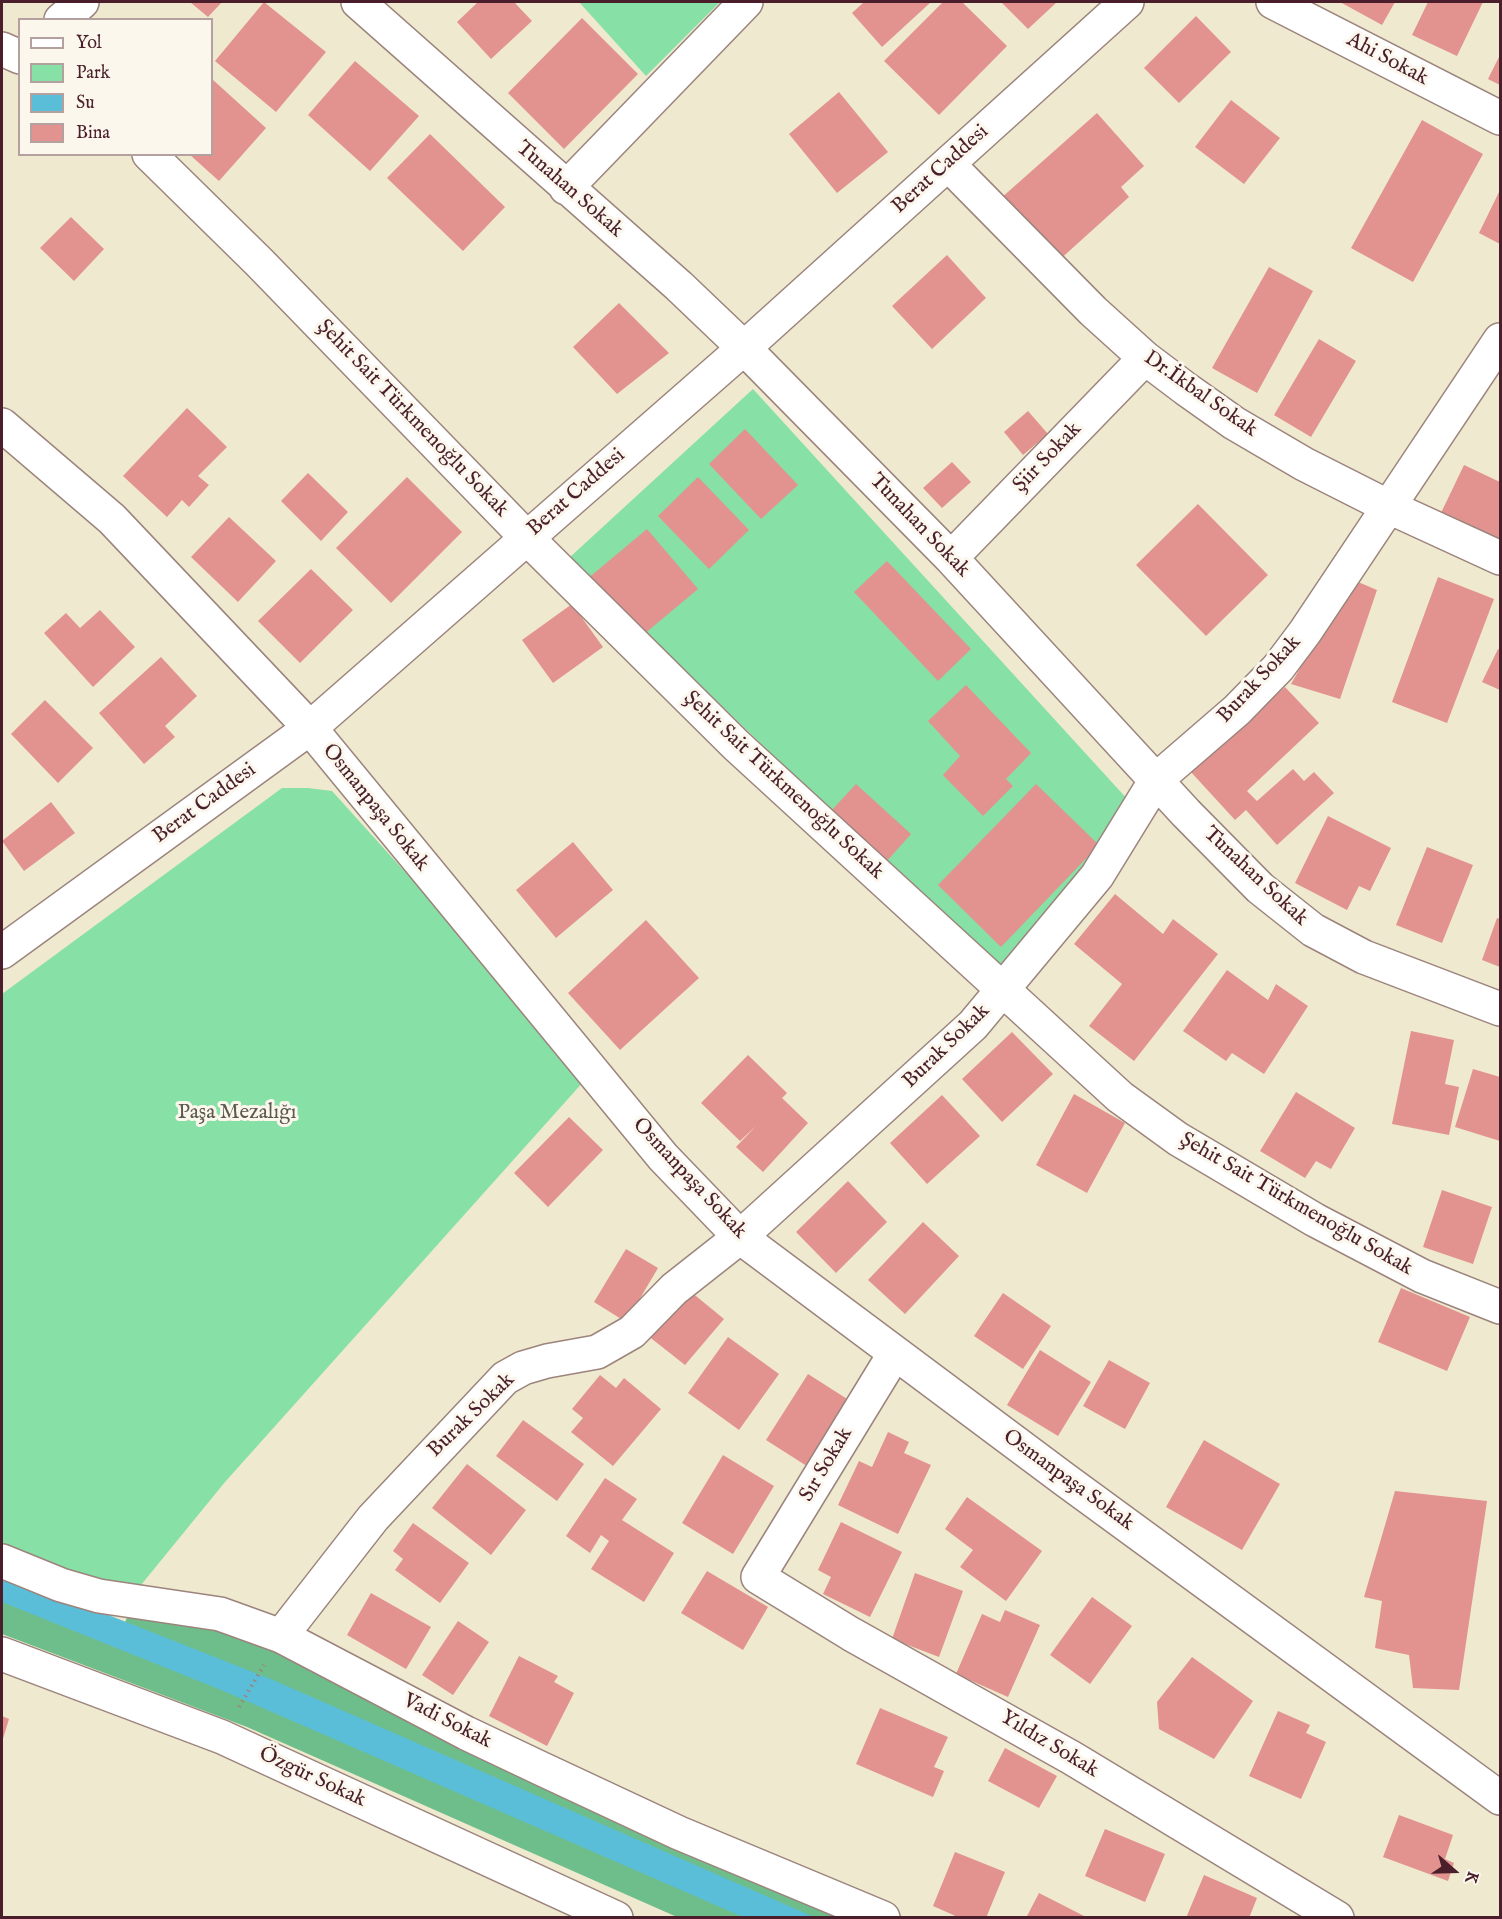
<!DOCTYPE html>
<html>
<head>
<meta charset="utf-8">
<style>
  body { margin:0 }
  #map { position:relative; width:1502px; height:1919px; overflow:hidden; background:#efe9cf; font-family:"IM FELL English",serif }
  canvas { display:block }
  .frame { position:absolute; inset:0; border:3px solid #4a1f2b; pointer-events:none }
  .legend { position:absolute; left:18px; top:18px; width:195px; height:138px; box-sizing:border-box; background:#fbf7ec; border:2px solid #b4a19f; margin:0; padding:8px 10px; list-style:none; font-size:18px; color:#4a1f2b }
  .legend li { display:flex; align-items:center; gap:12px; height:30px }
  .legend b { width:30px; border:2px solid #b4a19f }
  .north { position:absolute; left:1424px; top:1841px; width:60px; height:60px; -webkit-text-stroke:4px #fbf7ec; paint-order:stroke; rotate:110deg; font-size:16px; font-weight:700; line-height:24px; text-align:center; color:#4a1f2b }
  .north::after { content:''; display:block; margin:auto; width:21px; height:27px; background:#4a1f2b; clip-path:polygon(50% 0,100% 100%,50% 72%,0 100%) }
</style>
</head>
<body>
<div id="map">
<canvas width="1502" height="1919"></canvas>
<div class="frame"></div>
<ul class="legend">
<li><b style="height:8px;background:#fff"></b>Yol</li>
<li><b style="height:16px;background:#87e0a5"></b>Park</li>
<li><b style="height:16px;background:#5bbed9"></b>Su</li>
<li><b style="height:16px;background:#e2938f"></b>Bina</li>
</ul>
<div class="north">K</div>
</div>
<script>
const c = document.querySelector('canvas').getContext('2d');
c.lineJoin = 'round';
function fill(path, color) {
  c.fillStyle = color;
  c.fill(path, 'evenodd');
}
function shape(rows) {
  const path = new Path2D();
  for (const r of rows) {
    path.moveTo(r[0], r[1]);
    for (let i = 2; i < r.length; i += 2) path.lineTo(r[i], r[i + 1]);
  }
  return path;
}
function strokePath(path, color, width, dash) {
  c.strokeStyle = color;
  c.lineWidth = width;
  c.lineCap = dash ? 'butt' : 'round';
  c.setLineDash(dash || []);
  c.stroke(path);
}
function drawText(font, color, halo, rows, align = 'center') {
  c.font = font + ' "IM FELL English",serif';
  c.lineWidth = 6;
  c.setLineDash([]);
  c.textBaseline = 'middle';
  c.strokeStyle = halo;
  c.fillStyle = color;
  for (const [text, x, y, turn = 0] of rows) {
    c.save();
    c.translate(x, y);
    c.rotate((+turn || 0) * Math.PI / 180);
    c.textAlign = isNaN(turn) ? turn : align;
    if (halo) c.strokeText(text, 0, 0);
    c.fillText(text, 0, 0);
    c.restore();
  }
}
fill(shape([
  [579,2,720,2,646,76],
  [753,389,1129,801,1085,874,1003,978,569,558],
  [282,788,308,788,332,791,500,977,584,1081,225,1482,132,1596,2,1543,2,994]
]), '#87e0a5');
fill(shape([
  [2,1601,115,1645,133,1604,245,1635,856,1917,677,1917,247,1727,2,1634]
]), '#6dbe8a');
fill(shape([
  [2,1573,273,1680,814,1917,743,1917,226,1692,2,1602]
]), '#5bbed9');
fill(shape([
  [190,2,222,2,208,17],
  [264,2,326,52,276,112,215,61],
  [478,2,514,2,532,21,491,59,457,22],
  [864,2,931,2,882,47,852,13],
  [943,2,962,2,1007,46,939,115,884,61],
  [1001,2,1057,2,1028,29],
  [1340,2,1395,2,1382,25],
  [1428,2,1483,2,1457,56,1412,35],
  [1196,16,1231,52,1179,103,1144,68],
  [582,18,638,74,564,149,508,93],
  [1500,55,1500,85,1488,79],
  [355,61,419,116,370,171,308,115],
  [212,79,266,128,219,181,189,154,212,154],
  [839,92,888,152,837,193,789,134],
  [1231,100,1280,138,1244,184,1195,147],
  [1097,113,1144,166,1121,187,1129,197,1056,263,1000,199],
  [1422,120,1483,154,1413,282,1351,248],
  [430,134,505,207,463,251,387,178],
  [1500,190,1500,244,1479,233],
  [71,217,104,249,74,281,40,248],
  [947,255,986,298,932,349,892,306],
  [1269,267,1313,291,1257,393,1212,368],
  [619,303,669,353,617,394,573,347],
  [1319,339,1356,361,1311,437,1274,415],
  [187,408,227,447,198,476,209,485,189,507,182,500,167,517,123,476],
  [1028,411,1048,434,1023,455,1004,432],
  [745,429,798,485,761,519,709,464],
  [952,462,971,482,942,508,923,488],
  [1464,465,1500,482,1500,544,1440,515],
  [308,473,348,512,321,541,281,501],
  [407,477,462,532,391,603,336,548],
  [698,477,749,530,709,569,658,516],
  [1198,504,1268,575,1206,636,1136,565],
  [229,517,276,561,238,602,191,557],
  [647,529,698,589,637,640,586,580],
  [887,561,971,649,938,681,854,592],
  [311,569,353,610,300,663,258,621],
  [1438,577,1494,599,1447,723,1392,702],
  [1351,579,1377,590,1340,699,1291,684],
  [572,604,603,647,553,683,522,640],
  [100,610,135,647,93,687,44,633,66,613,80,628],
  [1498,649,1500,650,1500,690,1482,682],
  [161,657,197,696,165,726,175,737,144,764,99,713],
  [966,685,1031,753,1006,779,1013,786,983,816,943,775,960,756,928,721],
  [1285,687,1319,723,1247,791,1257,801,1293,769,1304,781,1314,772,1334,793,1277,845,1246,810,1235,820,1190,771],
  [45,700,93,748,58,783,11,734],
  [856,784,911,834,886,862,831,811],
  [1036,784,1099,845,1001,947,938,885],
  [51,802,75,833,24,871,2,841],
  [1328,816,1391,848,1370,891,1359,886,1347,910,1295,883],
  [573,842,613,890,556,938,516,890],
  [1427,847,1473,865,1442,943,1396,925],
  [1115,894,1163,934,1173,919,1218,954,1134,1061,1089,1026,1122,984,1074,944],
  [1497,918,1500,919,1500,967,1482,960],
  [646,920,699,978,620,1050,568,993],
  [1227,970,1268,1000,1276,984,1308,1006,1264,1074,1232,1053,1226,1061,1183,1031],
  [1411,1031,1454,1040,1445,1084,1459,1087,1449,1135,1392,1124],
  [1012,1032,1053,1074,1002,1122,962,1079],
  [748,1055,787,1093,782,1098,808,1123,763,1172,736,1147,756,1126,740,1141,701,1103],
  [1473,1069,1500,1077,1500,1141,1455,1127],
  [1296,1092,1355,1128,1331,1169,1316,1161,1305,1178,1260,1151],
  [1074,1094,1125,1123,1087,1193,1036,1165],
  [942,1095,980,1136,927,1184,890,1143],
  [569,1117,603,1150,548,1207,514,1173],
  [848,1181,887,1222,836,1273,796,1232],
  [1442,1190,1492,1207,1473,1264,1423,1247],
  [923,1222,959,1256,905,1314,868,1280],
  [626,1249,658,1268,626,1322,594,1302],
  [685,1287,724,1319,685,1365,647,1335],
  [1401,1288,1470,1317,1447,1371,1378,1342],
  [1003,1293,1051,1326,1023,1369,974,1336],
  [728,1337,779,1374,739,1430,688,1393],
  [1040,1350,1091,1382,1058,1436,1007,1405],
  [1109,1360,1150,1383,1125,1429,1083,1406],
  [808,1374,855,1404,813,1470,766,1440],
  [600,1375,616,1388,624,1378,661,1409,613,1466,571,1432,583,1418,572,1409],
  [523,1420,584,1464,557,1501,496,1456],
  [888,1432,909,1442,904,1453,931,1465,898,1534,838,1505,859,1461,872,1467],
  [1204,1440,1280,1484,1242,1550,1166,1507],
  [723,1455,774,1486,733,1554,682,1523],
  [467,1464,526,1510,491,1555,432,1508],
  [605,1478,637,1499,622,1520,674,1553,644,1602,591,1569,609,1541,601,1535,590,1553,566,1536],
  [1395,1491,1487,1501,1459,1690,1413,1688,1409,1655,1375,1648,1382,1601,1364,1597],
  [967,1497,1042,1551,1006,1601,960,1567,973,1550,945,1529],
  [841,1522,902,1552,870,1617,823,1594,831,1577,818,1570],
  [413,1523,469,1563,440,1603,395,1570,403,1559,393,1551],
  [707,1571,768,1607,743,1650,681,1613],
  [915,1573,963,1591,939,1657,892,1639],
  [371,1593,431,1627,406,1669,347,1635],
  [1092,1597,1132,1626,1090,1684,1050,1655],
  [1005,1610,1040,1625,1008,1697,956,1674,982,1614,1000,1622],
  [458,1621,489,1642,453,1695,422,1675],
  [519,1656,558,1676,554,1682,574,1693,547,1746,489,1716],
  [1192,1657,1253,1701,1214,1759,1159,1729,1157,1702],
  [880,1708,948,1737,934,1767,944,1771,933,1797,856,1764],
  [1278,1711,1310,1725,1306,1733,1326,1742,1301,1799,1249,1776],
  [2,1716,9,1719,2,1742],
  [1005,1748,1057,1776,1039,1808,988,1781],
  [1399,1815,1453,1835,1445,1859,1454,1863,1448,1881,1383,1857],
  [1105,1829,1165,1854,1145,1902,1085,1876],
  [955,1852,1005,1872,986,1918,960,1918,933,1906],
  [1204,1875,1257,1898,1249,1918,1186,1918],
  [1039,1893,1088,1918,1026,1918]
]), '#e2938f');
const street = shape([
  [358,2,679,286,744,348,951,558,1186,813,1260,888,1313,930,1364,957,1500,1009],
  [1273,2,1500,118],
  [61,20,82,2],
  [2,49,20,57],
  [149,154,259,262,526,537,736,745,1120,1097,1178,1139,1315,1220,1422,1276,1500,1307],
  [948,164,1093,311,1145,358,1186,389,1234,423,1304,464,1389,507,1500,558],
  [566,188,746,2],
  [2,425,112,519,310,728,663,1157,740,1237,1064,1479,1500,1798],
  [951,558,1145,358],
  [895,1353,758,1577,851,1634,1072,1758,1337,1918],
  [2,1561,61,1585,99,1596,220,1614,281,1636,466,1733,542,1769,679,1833,883,1918],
  [281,1636,373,1518,505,1378,523,1368,547,1361,597,1352,632,1332,674,1289,740,1237,973,1025,1097,876,1156,780,1237,710,1278,668,1305,632,1500,340],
  [2,1654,222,1737,616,1918]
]);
const secondary = shape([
  [2,952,310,728,744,348,1127,2]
]);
strokePath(street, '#9c847d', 36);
strokePath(secondary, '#9c847d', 36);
strokePath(shape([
  [239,1707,264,1665]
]), '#9c847d', 4, [1.5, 4.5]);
strokePath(street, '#fff', 33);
strokePath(secondary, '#fff', 33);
drawText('21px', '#4a1f2b', '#fbf7ec', [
  ["Ahi Sokak",1387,60,28],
  ["Berat Caddesi",941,170,-42],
  ["Tunahan Sokak",569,190,41],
  ["Dr.İkbal Sokak",1200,395,35],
  ["Şehit Sait Türkmenoğlu Sokak",412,419,46],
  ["Şiir Sokak",1048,458,-46],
  ["Berat Caddesi",577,493,-41],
  ["Tunahan Sokak",919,526,46],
  ["Burak Sokak",1260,680,-47],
  ["Şehit Sait Türkmenoğlu Sokak",783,786,43],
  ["Berat Caddesi",205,804,-36],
  ["Osmanpaşa Sokak",375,808,51],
  ["Tunahan Sokak",1255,877,43],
  ["Burak Sokak",947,1047,-44],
  ["Osmanpaşa Sokak",689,1179,47],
  ["Şehit Sait Türkmenoğlu Sokak",1296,1205,30],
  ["Burak Sokak",472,1416,-44],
  ["Sır Sokak",827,1465,-59],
  ["Osmanpaşa Sokak",1068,1481,36],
  ["Vadi Sokak",447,1722,27],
  ["Yıldız Sokak",1049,1745,31],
  ["Özgür Sokak",312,1778,25]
]);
drawText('21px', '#5c5950', '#fbf7ec', [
  ["Paşa Mezalığı",237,1114]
]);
</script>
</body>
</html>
